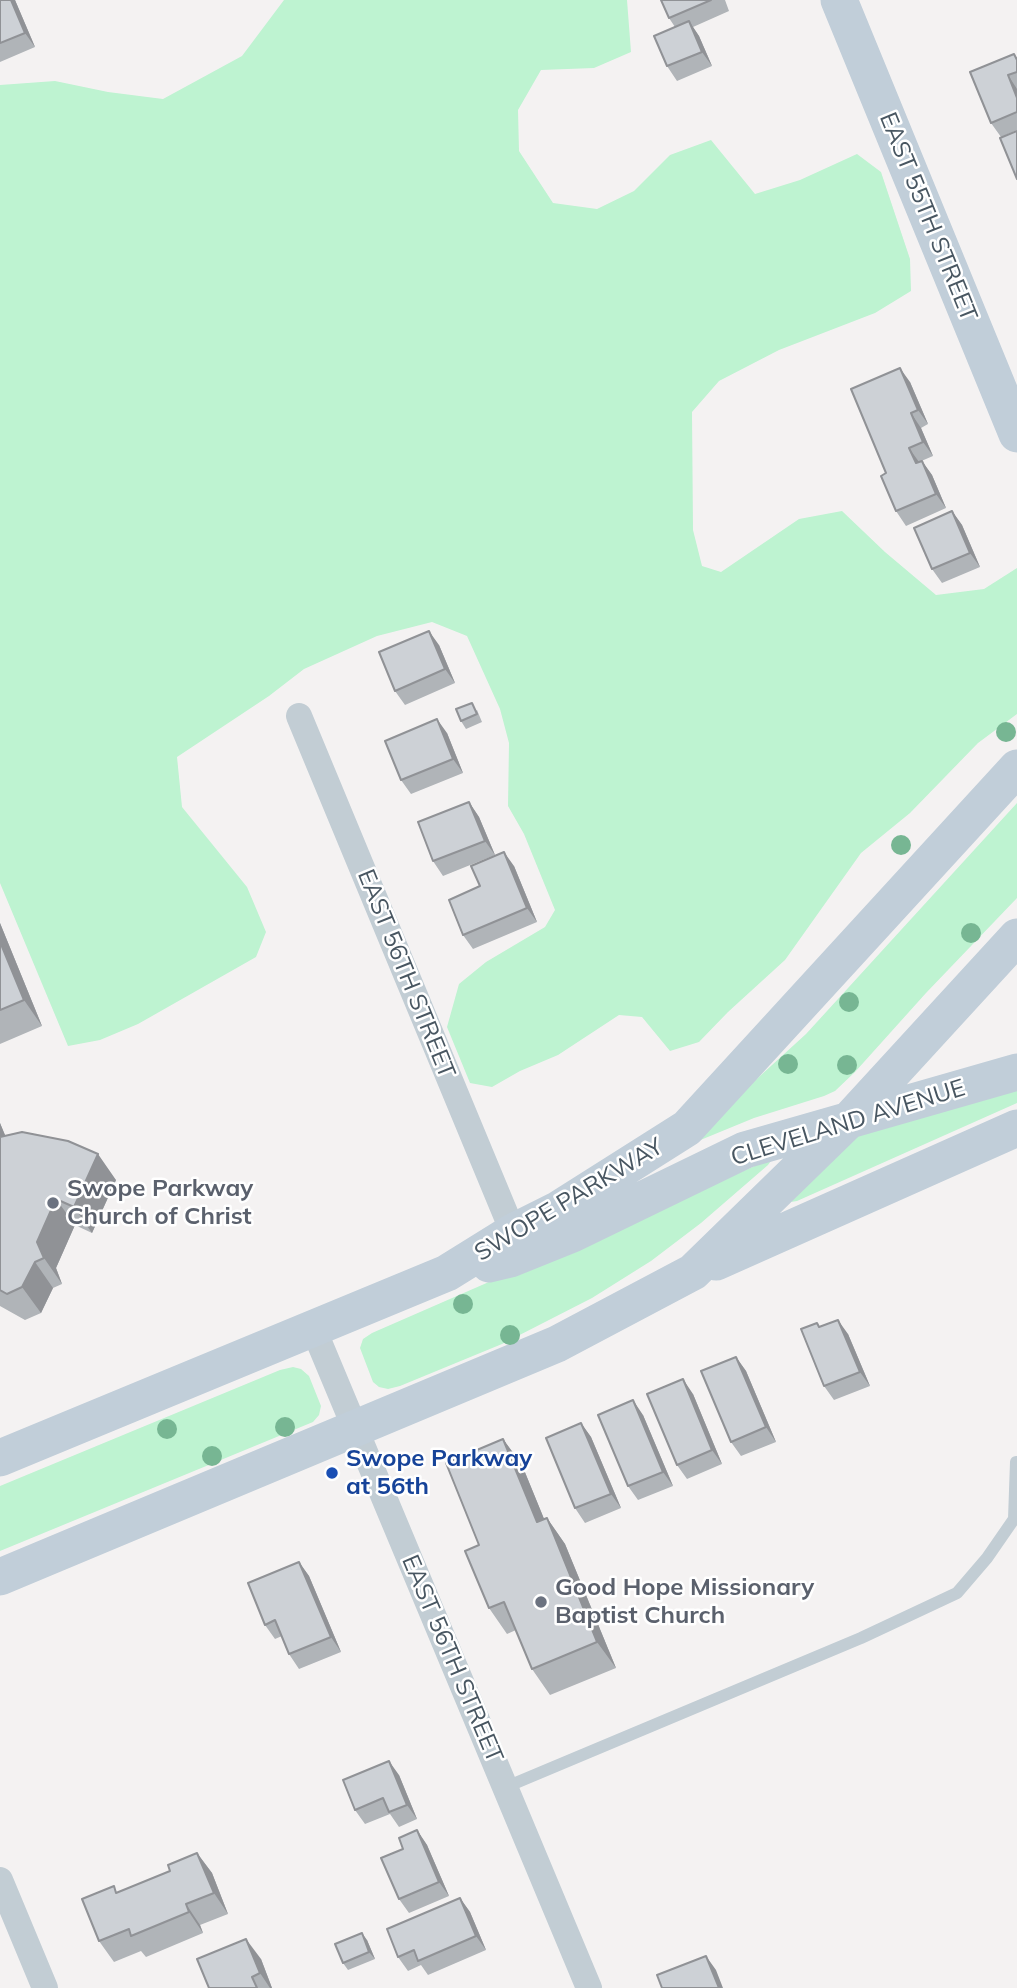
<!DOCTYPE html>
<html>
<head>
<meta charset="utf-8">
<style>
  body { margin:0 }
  canvas { display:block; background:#f4f2f2 }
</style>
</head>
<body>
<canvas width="1017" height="1988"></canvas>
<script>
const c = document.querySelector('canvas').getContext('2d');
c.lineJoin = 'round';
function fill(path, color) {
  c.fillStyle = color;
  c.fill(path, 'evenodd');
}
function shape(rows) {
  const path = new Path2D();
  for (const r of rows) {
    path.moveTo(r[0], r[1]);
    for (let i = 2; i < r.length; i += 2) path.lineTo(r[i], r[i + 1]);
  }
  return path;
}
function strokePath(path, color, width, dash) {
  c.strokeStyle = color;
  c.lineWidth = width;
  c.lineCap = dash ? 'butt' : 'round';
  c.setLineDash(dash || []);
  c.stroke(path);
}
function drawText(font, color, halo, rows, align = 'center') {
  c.font = font + ' Mulish,sans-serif';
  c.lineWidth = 5;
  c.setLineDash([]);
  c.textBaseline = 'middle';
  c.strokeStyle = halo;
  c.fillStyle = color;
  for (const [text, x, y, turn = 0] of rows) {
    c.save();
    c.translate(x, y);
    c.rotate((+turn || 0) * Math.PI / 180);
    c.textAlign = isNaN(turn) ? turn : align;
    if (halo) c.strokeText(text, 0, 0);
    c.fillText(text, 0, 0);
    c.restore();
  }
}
fill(shape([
  [284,0,627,0,631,52,594,68,541,70,518,110,519,151,553,203,597,209,634,191,670,155,711,140,755,194,800,180,857,154,881,172,910,259,911,291,875,313,779,350,719,381,692,412,693,530,702,566,721,572,799,519,842,511,885,552,936,595,984,589,1017,568,1017,714,978,743,910,813,861,853,785,960,728,1012,699,1042,670,1051,642,1017,619,1015,558,1055,520,1071,492,1087,470,1083,447,1027,459,984,486,962,545,927,555,910,524,834,508,806,509,743,500,709,467,636,432,622,377,636,304,669,269,696,177,757,182,807,247,887,266,932,256,957,138,1024,100,1040,68,1046,0,883,0,85,55,81,108,92,163,99,242,56],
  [1017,803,1017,898,926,993,855,1072,835,1091,824,1096,754,1118,681,1148,806,1034],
  [1017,1089,1017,1103,797,1201,791,1202,853,1135],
  [773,1158,768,1165,701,1223,651,1261,592,1298,502,1344,400,1386,388,1389,379,1387,373,1382,360,1348,363,1339,372,1333],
  [293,1367,301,1369,309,1376,321,1406,319,1415,313,1422,0,1551,0,1486,280,1370]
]), '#bef3d1');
strokePath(shape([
  [506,1787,861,1638,957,1593,987,1558,1014,1519,1016,1462]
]), '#c2cdd4', 12);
strokePath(shape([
  [299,716,513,1232],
  [314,1330,589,1988],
  [0,1880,45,1988]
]), '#c2cdd4', 26);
strokePath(shape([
  [839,0,1017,434],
  [716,1262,1017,1128],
  [489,1264,510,1259,572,1234,745,1150,1017,1072],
  [0,1458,447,1273,513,1232,559,1209,687,1128,1017,768],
  [0,1577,557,1344,693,1272,850,1119,1017,937]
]), '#c1ced9', 37);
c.fillStyle = '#77b693';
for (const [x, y] of [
  [1006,732],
  [901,845],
  [971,933],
  [849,1002],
  [788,1064],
  [847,1065],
  [463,1304],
  [510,1335],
  [285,1427],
  [167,1429],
  [212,1456]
]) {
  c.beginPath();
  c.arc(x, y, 10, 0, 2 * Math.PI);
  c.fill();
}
fill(shape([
  [0,0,15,0,35,47,0,62],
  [661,0,725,0,729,11,693,27,699,36,712,66,677,81,667,66,675,27,669,18],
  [1017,57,1017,130,1001,137,991,123,970,72],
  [910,382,928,424,921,428,933,456,919,462,922,461,932,475,946,508,906,526,896,511,886,473],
  [952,511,962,525,980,567,942,583,932,569],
  [439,645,455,683,405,705,395,691],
  [477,710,482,722,466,729,461,721],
  [447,733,463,773,411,794,401,780],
  [469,802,479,817,495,855,443,876,433,861],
  [514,866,537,922,473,949,463,935,480,886],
  [0,923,42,1026,0,1044],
  [0,1123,5,1136,116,1180,92,1233,75,1225,56,1268,62,1284,53,1288,41,1313,25,1320,0,1306],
  [817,1323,820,1327,848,1334,870,1386,834,1400,824,1386],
  [736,1357,746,1371,776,1442,741,1456,731,1442],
  [693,1394,722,1464,687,1479,677,1465],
  [643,1415,673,1486,638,1500,628,1486],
  [581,1423,591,1437,621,1508,585,1523,575,1508],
  [503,1439,522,1465,544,1519,547,1518,565,1544,616,1668,550,1695,532,1669,516,1630,507,1634,489,1608,479,1545],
  [299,1562,309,1576,341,1652,299,1669,289,1654,282,1636,275,1639,265,1625],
  [399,1775,417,1819,399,1827,390,1814,365,1824,355,1810],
  [417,1830,427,1845,449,1896,409,1913,399,1899],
  [197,1853,212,1873,228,1914,200,1925,203,1933,146,1957,141,1951,114,1962,99,1941,118,1892,170,1871],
  [460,1898,470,1912,486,1950,428,1975,421,1965,408,1971,398,1957],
  [367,1940,375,1959,348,1970,343,1963],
  [261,1959,272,1988,209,1988]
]), '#b0b4b8');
fill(shape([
  [11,0,15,0,35,47,25,33],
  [689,21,699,36,712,66,702,52],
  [1008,75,1017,89,1017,98],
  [900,368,910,382,928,424,918,410],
  [911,413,921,428,933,456,923,442],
  [909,448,919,462,916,463],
  [922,461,932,475,946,508,936,494],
  [952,511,962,525,980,567,970,553],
  [429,631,439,645,455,683,445,669],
  [437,719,447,733,463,773,453,759],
  [469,802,479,817,495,855,485,841],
  [504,852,514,866,537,922,527,908],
  [0,923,42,1026,24,1000,0,942],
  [0,1123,17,1163,0,1139],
  [98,1154,116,1180,92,1233,74,1207],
  [56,1199,75,1225,56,1268,62,1284,44,1258,37,1242],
  [35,1262,53,1288,41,1313,22,1287],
  [838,1320,848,1334,870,1386,860,1372],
  [736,1357,746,1371,776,1442,766,1427],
  [683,1379,693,1394,722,1464,712,1450],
  [633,1400,643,1415,673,1486,663,1472],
  [581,1423,591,1437,621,1508,611,1494],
  [503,1439,522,1465,556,1548,537,1522],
  [547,1518,565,1544,616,1668,597,1642],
  [299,1562,309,1576,341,1652,331,1637],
  [389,1761,399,1775,417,1819,407,1805],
  [417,1830,427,1845,449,1896,439,1882],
  [197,1853,212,1873,228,1914,214,1893],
  [460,1898,470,1912,486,1950,476,1936],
  [186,1904,200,1925,203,1933,189,1912],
  [362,1933,367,1940,375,1959,369,1952],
  [246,1939,261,1959,272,1988,270,1988,260,1973],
  [706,1956,716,1970,723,1988,719,1988]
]), '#909296');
const building = shape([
  [0,0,11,0,25,33,0,43,0,0],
  [661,0,711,0,669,18,661,0],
  [689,21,702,52,667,66,654,36,689,21],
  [1014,54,1017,60,1017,72,1008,75,1017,98,1017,112,991,123,970,72,1014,54],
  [1017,131,1017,179,1000,138,1017,131],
  [900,368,918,410,911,413,923,442,909,448,916,463,922,461,936,494,896,511,881,476,886,473,851,389,900,368],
  [952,511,970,553,932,569,914,528,952,511],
  [429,631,445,669,395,691,379,652,429,631],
  [472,703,477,714,461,721,456,709,472,703],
  [437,719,453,759,401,780,385,741,437,719],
  [469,802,485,841,433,861,418,822,469,802],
  [504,852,527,908,463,935,449,900,480,886,471,866,504,852],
  [0,942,24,1000,0,1010,0,942],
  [22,1132,68,1141,98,1154,74,1207,56,1199,37,1242,44,1258,35,1262,22,1287,7,1294,0,1290,0,1137,22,1132],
  [838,1320,860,1372,824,1386,801,1329,817,1323,819,1327,838,1320],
  [736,1357,766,1427,731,1442,701,1371,736,1357],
  [683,1379,712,1450,677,1465,647,1394,683,1379],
  [633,1400,663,1472,628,1486,598,1415,633,1400],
  [581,1423,611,1494,575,1508,546,1438,581,1423],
  [503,1439,537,1522,547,1518,597,1642,532,1669,504,1602,489,1608,465,1551,479,1545,446,1463,503,1439],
  [299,1562,331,1637,289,1654,275,1620,265,1625,248,1583,299,1562],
  [389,1761,407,1805,389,1812,383,1798,355,1810,343,1780,389,1761],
  [417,1830,439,1882,399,1899,381,1858,403,1849,399,1838,417,1830],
  [197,1853,214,1893,186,1904,189,1912,131,1936,129,1929,99,1941,82,1899,114,1886,116,1893,170,1871,168,1865,197,1853],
  [460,1898,476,1936,418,1961,414,1950,398,1957,387,1929,460,1898],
  [362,1933,369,1952,343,1963,335,1944,362,1933],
  [246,1939,260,1973,252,1977,257,1988,209,1988,197,1959,246,1939],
  [706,1956,719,1988,662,1988,657,1975,706,1956]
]);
fill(building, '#cdd1d6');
strokePath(building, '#909296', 2);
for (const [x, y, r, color] of [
  [53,1203,7,"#6b7280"],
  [332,1473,7,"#1a4fb4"],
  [541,1602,7,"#6b7280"]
]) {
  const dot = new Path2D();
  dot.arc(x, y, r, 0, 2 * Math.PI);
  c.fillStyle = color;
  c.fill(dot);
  strokePath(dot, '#fff', 2.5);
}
drawText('24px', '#485661', '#fff', [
  ["EAST 55TH STREET",928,217,68],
  ["EAST 56TH STREET",406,974,68],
  ["CLEVELAND AVENUE",848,1123,-17],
  ["SWOPE PARKWAY",569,1200,-31],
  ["EAST 56TH STREET",452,1659,67]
]);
drawText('bold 24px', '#5b616d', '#fff', [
  ["Swope Parkway",67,1189],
  ["Church of Christ",67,1217],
  ["Good Hope Missionary",555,1588],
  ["Baptist Church",555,1616]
], 'left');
drawText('bold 24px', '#164399', '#fff', [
  ["Swope Parkway",346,1459],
  ["at 56th",346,1487]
], 'left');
</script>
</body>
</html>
